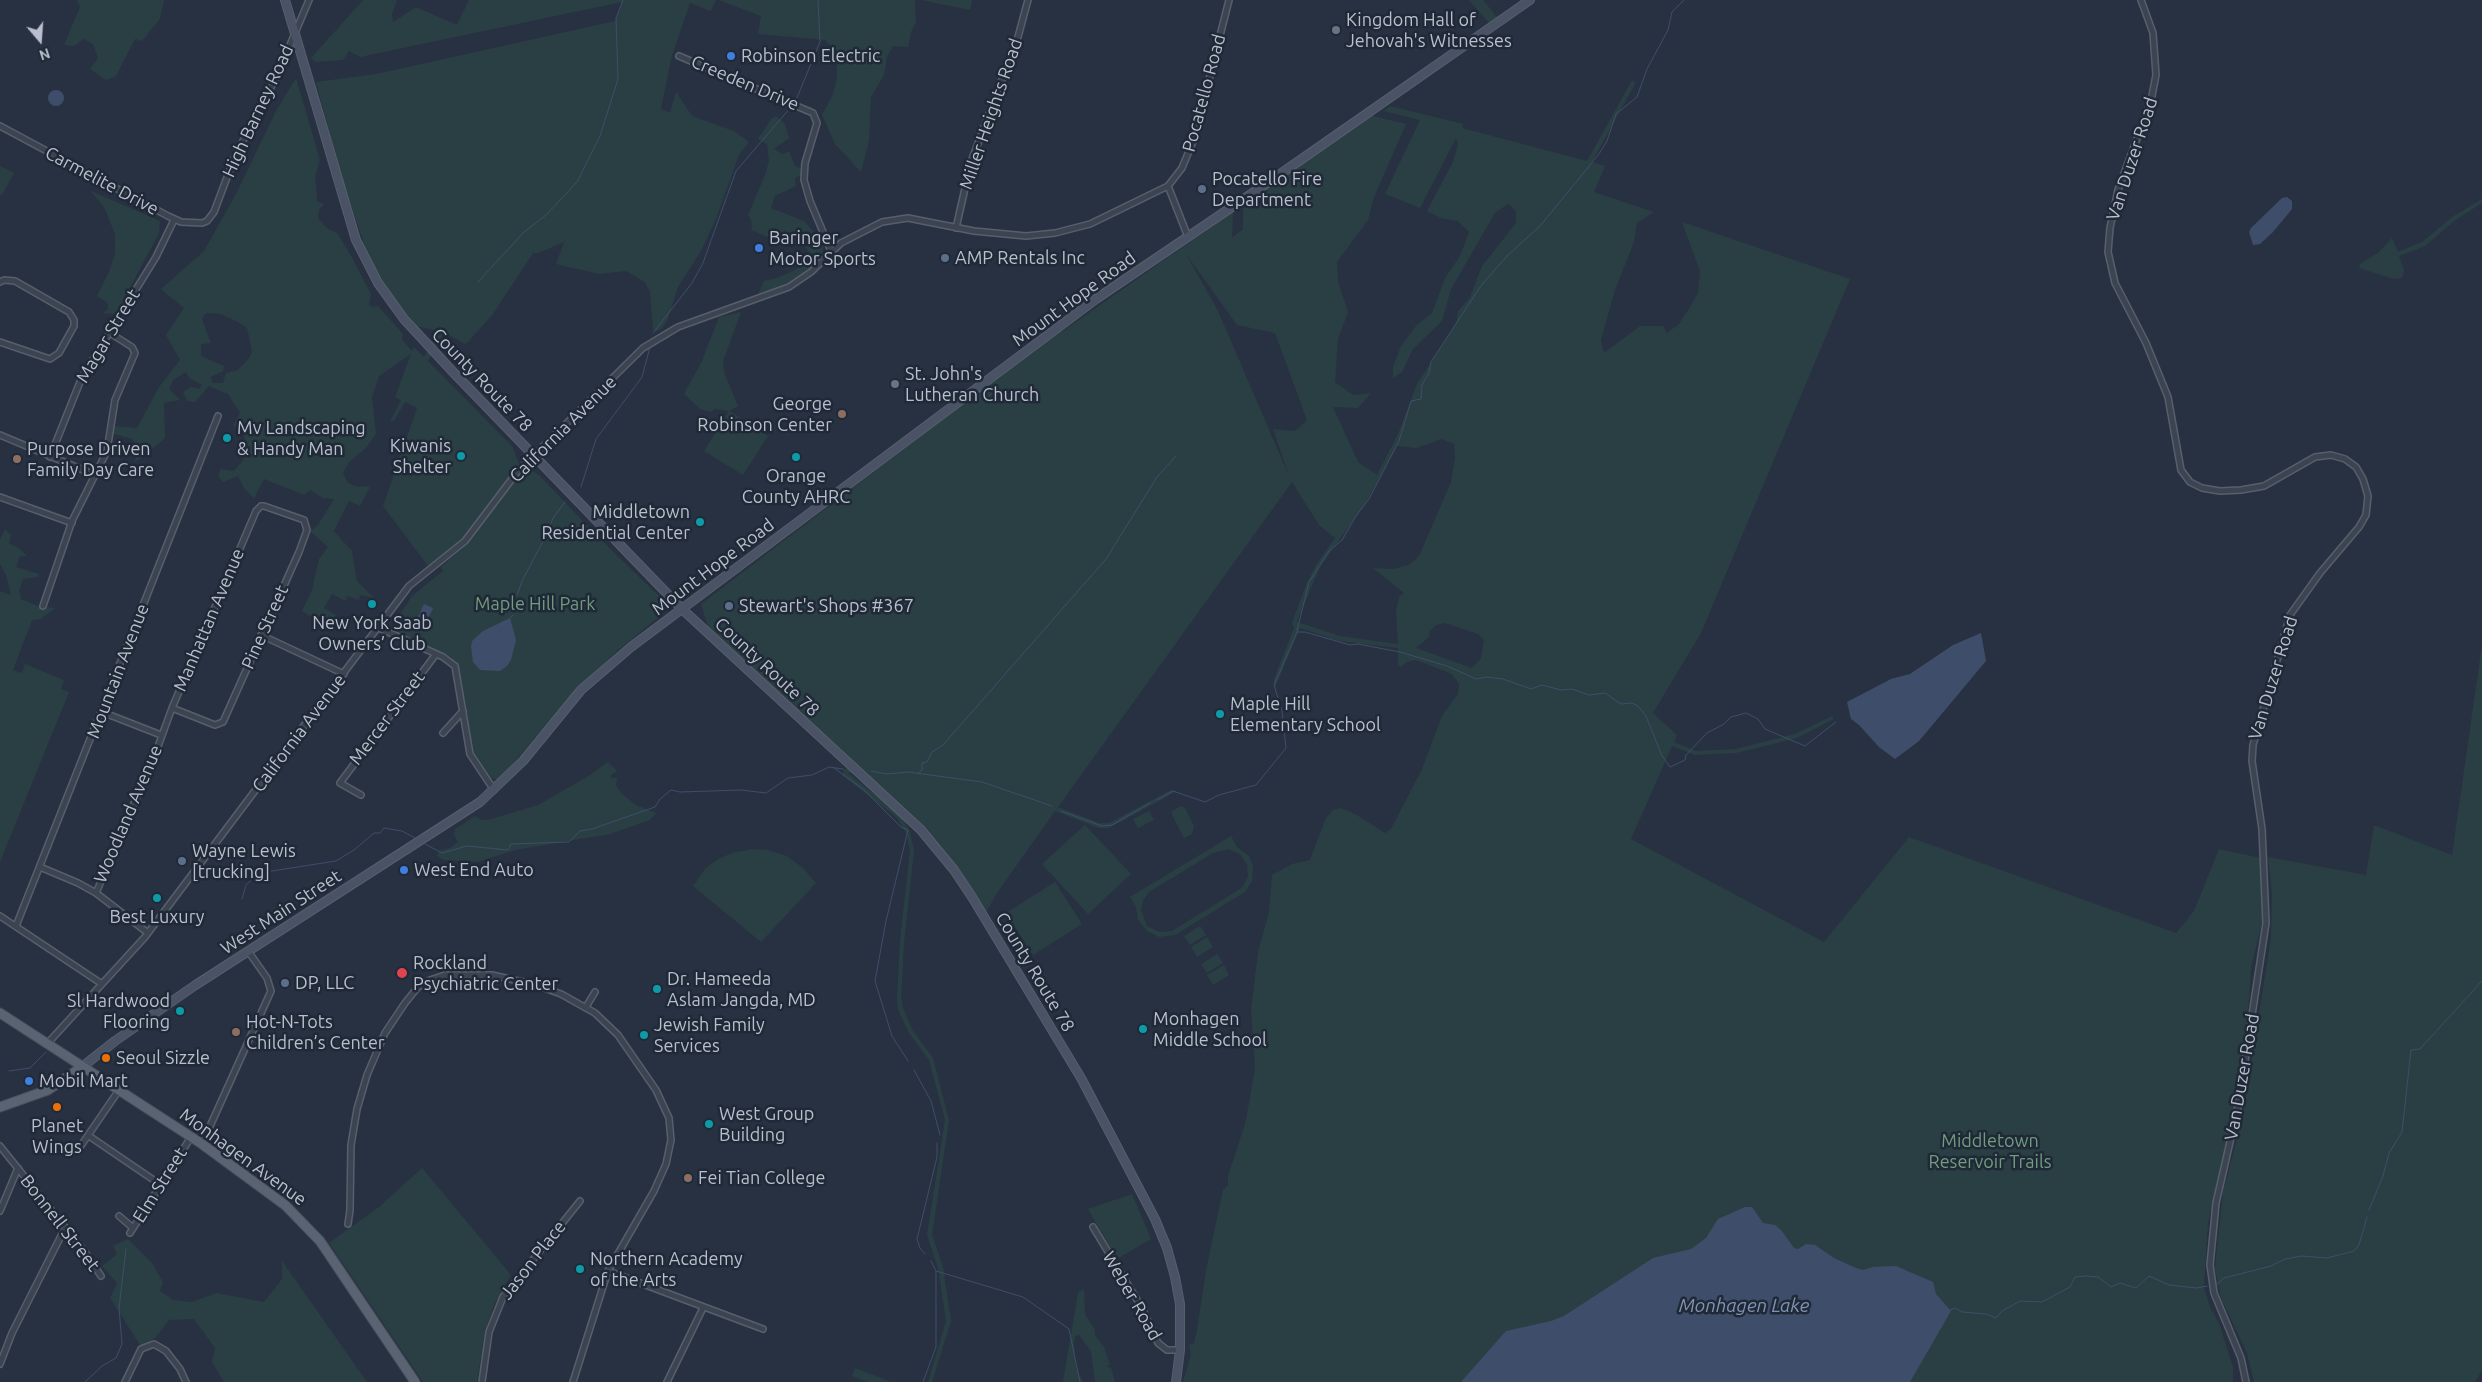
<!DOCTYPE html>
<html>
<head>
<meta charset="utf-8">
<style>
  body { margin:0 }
  #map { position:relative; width:2482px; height:1382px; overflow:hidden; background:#283142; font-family:Ubuntu,sans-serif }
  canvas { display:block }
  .north { position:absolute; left:15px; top:15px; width:50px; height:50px; -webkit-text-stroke:4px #202937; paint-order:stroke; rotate:162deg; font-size:14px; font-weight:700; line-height:20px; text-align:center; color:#b9bfcc }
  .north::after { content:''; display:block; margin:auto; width:18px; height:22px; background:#b9bfcc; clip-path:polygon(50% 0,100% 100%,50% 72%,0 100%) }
</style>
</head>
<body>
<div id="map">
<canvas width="2482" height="1382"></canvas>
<div class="north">N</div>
</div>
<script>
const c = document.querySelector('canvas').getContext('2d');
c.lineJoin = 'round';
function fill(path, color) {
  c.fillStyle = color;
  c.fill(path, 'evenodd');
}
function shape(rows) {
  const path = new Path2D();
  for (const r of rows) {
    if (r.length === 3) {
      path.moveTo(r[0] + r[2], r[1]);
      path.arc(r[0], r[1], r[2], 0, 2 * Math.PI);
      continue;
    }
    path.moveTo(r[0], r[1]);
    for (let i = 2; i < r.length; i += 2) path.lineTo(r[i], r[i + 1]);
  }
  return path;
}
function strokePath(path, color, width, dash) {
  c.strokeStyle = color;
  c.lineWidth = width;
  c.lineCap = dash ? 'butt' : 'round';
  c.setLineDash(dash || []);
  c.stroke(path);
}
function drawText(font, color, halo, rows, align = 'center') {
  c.font = font + ' Ubuntu,sans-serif';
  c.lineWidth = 5;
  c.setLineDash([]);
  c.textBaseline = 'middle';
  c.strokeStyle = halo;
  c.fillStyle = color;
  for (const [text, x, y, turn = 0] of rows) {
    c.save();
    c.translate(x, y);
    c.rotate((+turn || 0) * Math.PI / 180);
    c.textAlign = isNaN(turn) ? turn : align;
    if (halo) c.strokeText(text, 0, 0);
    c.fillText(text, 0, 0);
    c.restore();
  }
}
fill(shape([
  [77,0,164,0,160,19,142,41,135,39,116,76,106,80,90,69,98,58,93,44,84,39,74,46,64,45,80,7],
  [363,0,397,0,392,14,393,22,416,7,457,25,469,0,716,0,711,11,690,3,671,59,661,109,670,113,676,92,692,116,734,131,749,142,739,155,716,219,701,251,678,287,667,321,662,328,655,332,653,329,650,292,645,282,626,271,599,274,556,264,564,242,538,253,533,253,493,314,468,342,465,344,444,332,428,361,512,446,519,464,473,528,450,551,428,566,383,506,417,408,405,402,394,421,390,421,401,400,395,397,411,354,379,376,372,397,376,434,366,448,349,462,343,473,348,483,357,487,369,486,369,489,360,506,349,501,334,531,352,551,357,581,374,598,361,595,358,600,348,596,345,601,332,594,324,608,347,622,343,628,323,624,302,611,312,590,319,559,328,547,310,531,318,525,334,499,323,498,310,490,304,495,264,479,254,498,244,488,238,476,223,482,218,476,221,469,234,471,247,455,244,435,233,425,240,413,228,394,209,386,195,402,187,401,183,392,191,387,199,389,202,385,189,378,186,372,173,380,169,389,180,400,164,403,165,438,149,452,135,462,138,446,132,439,114,434,114,426,137,428,159,387,180,360,166,335,184,308,161,289,204,251,236,194,276,111,296,78,320,160,315,177,317,201,324,204,319,210,318,218,327,228,338,234,351,256,371,294,369,305,373,307,378,306,403,334,402,340,412,351,414,347,424,357,438,331,417,326,387,289,366,250,339,169,316,82,376,74,615,21,622,2,360,57,349,51,343,60,316,62,311,58],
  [206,313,221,314,236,321,247,328,249,336,252,351,249,358,238,370,226,373,223,383,212,383,211,377,223,371,224,366,201,356,201,344,211,343,202,319],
  [719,0,915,0,916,22,911,32,908,47,893,46,887,57,884,75,871,97,869,141,861,172,835,144,822,115,833,94,837,78,837,58,831,46,825,40,758,34,761,16],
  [921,0,972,0,970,10],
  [1469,0,1483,0,1497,17,1489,23],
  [1634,81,1635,84,1592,162,1605,166,1594,192,1654,212,1637,223,1634,242,1615,290,1601,340,1604,353,1640,326,1663,326,1667,333,1679,324,1688,310,1698,293,1700,271,1682,222,1850,279,1701,633,1653,713,1677,735,1674,742,1696,751,1736,749,1795,734,1832,716,1834,719,1797,738,1736,753,1695,755,1672,746,1631,839,1824,942,1909,837,2176,933,2194,911,2219,849,2261,858,2263,917,2251,968,2249,1000,2235,1106,2208,1222,2204,1287,2210,1307,2219,1323,2233,1367,2233,1382,1183,1382,1191,1355,1189,1345,1194,1343,1197,1330,1206,1270,1223,1190,1228,1185,1228,1176,1245,1124,1251,1092,1255,1067,1251,1010,1258,952,1269,912,1272,875,1292,864,1310,860,1326,818,1333,810,1341,808,1355,814,1385,833,1391,829,1422,769,1442,716,1458,694,1459,684,1452,674,1416,660,1407,662,1401,667,1398,665,1398,648,1339,641,1300,628,1274,690,1274,679,1294,628,1292,623,1306,585,1316,565,1335,538,1319,525,1292,482,1058,807,1099,823,1109,823,1171,790,1177,791,1109,828,1098,828,1055,811,997,893,984,916,949,863,860,772,848,773,899,814,910,831,914,851,904,942,901,998,903,1008,913,1031,933,1058,949,1120,932,1235,943,1267,951,1321,932,1382,928,1382,946,1321,938,1268,927,1235,945,1120,929,1060,909,1033,898,1010,897,998,900,941,910,851,906,833,896,817,842,775,844,772,843,769,854,768,709,630,701,604,1059,331,1063,331,1233,212,1232,238,1243,229,1243,208,1268,191,1267,189,1369,115,1406,124,1374,197,1368,220,1337,262,1338,281,1348,312,1338,339,1335,382,1353,395,1371,393,1358,408,1333,407,1358,462,1377,475,1398,434,1417,384,1456,324,1458,311,1470,297,1482,266,1516,223,1516,211,1508,204,1495,213,1451,289,1442,321,1413,349,1402,372,1393,378,1393,367,1401,346,1416,326,1432,313,1445,278,1460,256,1469,232,1458,221,1441,218,1427,211,1453,162,1458,144,1456,138,1420,208,1385,194,1420,120,1384,111,1390,106,1463,124,1462,128,1587,161,1631,82],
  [1186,254,1237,325,1275,333,1307,420,1295,431,1273,429,1289,476,1218,311],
  [1442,439,1454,444,1455,458,1451,482,1419,556,1409,565,1393,569,1373,568,1404,593,1399,597,1396,611,1398,644,1340,636,1297,622,1320,567,1365,504,1397,446,1416,448],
  [1445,623,1478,634,1484,640,1481,658,1472,668,1416,648,1429,637,1430,631,1436,625],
  [776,116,785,124,789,138,774,149,783,154,789,151,795,166,801,168,802,175,795,178,796,186,775,196,771,208,804,221,815,233,823,245,823,252,815,264,796,280,757,297,764,281,777,278,793,271,808,262,811,255,805,246,779,242,752,230,751,220,748,215,765,175,769,161,767,144,758,139,771,119],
  [0,166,14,173,2,195,0,194],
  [91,191,160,221,159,233,116,314,102,313,108,310,108,303,97,296,109,272,115,254,115,234,104,207],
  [2482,199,2482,203,2454,221,2425,246,2399,256,2404,270,2402,278,2394,279,2359,268,2360,264,2378,253,2392,238,2398,252,2422,242,2452,217],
  [741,312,723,361,724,372,738,406,730,411,768,436,743,475,704,451,729,411,715,409,711,412,700,409,684,394,702,361,719,317],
  [525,466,539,475,596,535,660,597,659,617,618,650,574,692,499,780,491,778,474,753,458,664,450,656,393,631,391,628,412,596,443,571,441,567,469,542],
  [5,529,11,535,9,543,20,549,27,556,20,556,16,567,39,574,38,577,23,579,19,591,21,599,38,606,55,608,41,619,32,620,13,670,22,673,25,664,64,680,61,689,69,692,0,862,0,591,11,595,6,575,0,564,0,540],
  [2482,645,2482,1370,2475,1382,2254,1382,2247,1353,2221,1298,2215,1268,2223,1192,2242,1120,2271,938,2272,894,2268,857,2366,875,2374,825,2452,855],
  [608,762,617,771,611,775,611,778,617,778,616,786,622,794,636,805,656,813,650,820,610,834,515,850,478,862,444,860,437,856,439,851,450,848,458,842,454,835,455,829,475,816,481,820,491,819,538,805,587,777],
  [1181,806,1185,808,1194,826,1192,834,1184,838,1172,815,1172,811],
  [1149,811,1154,820,1138,828,1133,819],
  [1085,825,1131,874,1088,914,1042,864],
  [1231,836,1237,847,1249,856,1253,866,1252,881,1245,892,1175,935,1159,937,1147,931,1138,920,1136,907,1130,897],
  [1228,849,1240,854,1247,864,1248,876,1243,887,1172,931,1160,932,1147,926,1141,910,1143,901,1149,892,1213,853],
  [753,849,768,850,787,856,803,868,816,883,761,942,693,886,706,868,718,859,732,853],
  [1055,882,1082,924,1033,955,1006,913],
  [1200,926,1206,935,1190,945,1184,936],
  [1207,937,1213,947,1197,957,1191,947],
  [1217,954,1223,963,1207,973,1201,964],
  [1224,965,1229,975,1213,985,1207,975],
  [422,1168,511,1275,494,1305,485,1331,477,1382,423,1382,329,1243,379,1207],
  [1132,1194,1151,1239,1117,1259,1088,1209],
  [128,1239,152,1263,163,1282,160,1291,173,1300,192,1302,216,1293,264,1302,282,1279,282,1261,367,1382,224,1382,212,1362,215,1348,194,1319,169,1320,157,1336,142,1348,110,1298,117,1283,102,1266,117,1254,113,1246],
  [1084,1289,1085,1314,1095,1330,1095,1336,1104,1347,1110,1365,1106,1366,1111,1368,1115,1382,1095,1382,1091,1351,1079,1335,1075,1336,1074,1344,1076,1367,1083,1382,1063,1382,1078,1293],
  [855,1368,891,1382,868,1382,852,1376]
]), '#2a3f43');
fill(shape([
  [56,98,8],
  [2287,197,2292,201,2292,209,2273,232,2260,244,2253,245,2249,232,2251,228,2282,198],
  [424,604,433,608,425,626,414,621,417,619],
  [510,618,516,640,511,660,507,666,500,671,480,670,473,662,471,646,472,641,483,631],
  [1981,633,1986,661,1919,741,1895,759,1879,747,1859,725,1851,719,1847,702,1891,679,1910,674,1953,645],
  [1745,1207,1752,1207,1763,1223,1775,1225,1781,1230,1794,1248,1798,1249,1806,1244,1815,1245,1834,1258,1856,1268,1863,1270,1873,1267,1896,1266,1933,1282,1936,1294,1951,1311,1910,1382,1461,1382,1506,1331,1551,1321,1564,1316,1653,1258,1691,1249,1706,1238,1718,1219]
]), '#3e4e6a');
strokePath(shape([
  [796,100,820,42,818,0],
  [478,282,524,232,546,215,577,182,600,136,618,79,616,18,623,0],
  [653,333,692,283,703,263,736,171,791,107],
  [581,487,596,439,642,377,650,347],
  [549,529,553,518,565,502],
  [517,595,523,579,547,534],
  [510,618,513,615],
  [1297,631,1309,582,1329,551,1342,540,1356,516,1369,499,1399,441,1411,401,1421,399,1422,385,1429,373,1431,362,1480,287,1506,257,1540,226,1599,154,1607,141,1616,114,1637,97,1647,69,1668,30,1672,12,1684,0],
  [834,768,863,789,901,827,908,830,886,921,875,981,892,1036,908,1061],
  [871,771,887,774,908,772,982,782,1052,806],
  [917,774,922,770,922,763,927,762,932,752,943,745,1106,559,1157,477,1176,456],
  [1157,800,1173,791,1205,802,1219,795,1256,785,1286,748,1282,711,1274,685,1297,632,1305,632,1350,645,1358,644,1400,652,1447,666,1476,679,1487,677,1503,679,1531,689,1542,685,1561,690,1572,689,1589,695,1605,693,1621,704,1632,703,1638,706,1646,716,1662,756,1670,767,1685,760,1686,755,1707,733,1724,724,1731,717,1746,713,1758,719,1765,729,1805,746,1836,722],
  [1061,811,1102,826,1112,825,1150,803],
  [425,844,442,853,467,846,508,850,511,844,569,842,580,831,592,829,655,807,660,799,671,790,680,792,741,790,766,793,788,778,812,775,829,767,843,769],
  [242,899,246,885,259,873,336,861,354,850,374,833,380,833,384,828,402,831,415,838],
  [914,1070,931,1101,940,1135],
  [9,1071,30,1068,46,1052],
  [2369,1210,2383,1176,2389,1153,2402,1132,2411,1050,2420,1049,2482,981],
  [925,1254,920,1248,917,1239,937,1157,937,1143],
  [936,1271,1023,1297,1069,1329,1080,1382],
  [2215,1286,2224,1278,2271,1266,2285,1259,2302,1256,2327,1258,2354,1251,2359,1245,2367,1217],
  [1950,1310,1955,1308,1962,1312,1986,1314,1996,1318,2002,1311,2020,1301,2042,1302,2070,1287,2075,1277,2086,1276,2098,1277,2111,1287,2120,1283,2136,1288,2149,1276,2169,1285,2197,1288,2207,1286],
  [85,1382,102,1366,116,1358,122,1344,119,1308,126,1249],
  [923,1382,936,1347,936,1271,931,1261]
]), '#3e4e6a', 1);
const street = shape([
  [2141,0,2153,33,2156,75,2151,101,2118,190,2110,228,2108,252,2115,283,2146,343,2168,397,2181,470,2190,482,2202,488,2220,491,2241,490,2264,486,2315,457,2331,455,2345,459,2356,467,2363,479,2368,496,2366,515,2359,527,2320,573,2290,615,2253,745,2252,761,2262,829,2266,923,2238,1107,2216,1203,2210,1265,2214,1293,2241,1358,2246,1382],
  [679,56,813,113,817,123,805,163,804,180,810,201,831,251],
  [0,126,168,216,181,222,202,223,207,221,214,212,235,156,276,78,309,0],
  [1168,186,1188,237],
  [956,228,971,162,1018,37,1028,0],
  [0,282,4,280,15,281,69,312,74,320,74,326,59,353,50,359,0,342],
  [0,435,95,475],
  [50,457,82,377,156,257,174,220],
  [0,497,72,523],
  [43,606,72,521,107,451,115,400,135,353,132,347,110,333],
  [379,628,443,657,455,666,470,754,494,790],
  [261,635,344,674],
  [102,712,161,735],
  [443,733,463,711],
  [361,795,340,783,436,654],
  [40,867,78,883,96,893,148,933],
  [96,893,156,752,172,708,256,511,261,506,264,506,304,520,307,530,299,552,223,722,215,725,172,708],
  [0,916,102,984],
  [16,926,218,416],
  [586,1007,595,992],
  [47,1044,145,937,409,586,465,541,518,471,643,348,678,327,789,287,811,272,841,243,882,222,908,218,974,231,1026,236,1055,233,1090,224,1168,186,1182,168,1194,139,1229,0],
  [89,1136,161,1185],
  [202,1144,271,991,267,978,248,951],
  [0,1146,85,1252,101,1276],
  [78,1150,119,1090],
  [0,1211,18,1168],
  [119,1216,133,1228],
  [348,1224,350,1210,351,1145,357,1109,367,1075,385,1033,405,1003,418,987,430,980,445,975,492,975,536,985,561,994,595,1013,618,1035,656,1090,669,1118,671,1140,666,1164,654,1191,608,1271,573,1382],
  [1093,1227,1142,1308,1158,1343,1167,1350,1180,1350],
  [130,1233,191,1137],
  [608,1271,763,1329],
  [0,1364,12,1333,65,1228],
  [125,1382,141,1349,154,1344,166,1351,180,1369,186,1382],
  [482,1382,489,1332,503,1297,580,1201],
  [667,1382,703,1308]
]);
const secondary = shape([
  [285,0,356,240,378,283,404,319,453,372,682,609,921,830,954,870,972,897,1081,1078,1155,1219,1167,1248,1175,1277,1180,1304,1180,1350,1176,1382],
  [82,1067,115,1041,194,986,480,802,523,761,581,690,631,647,1096,299,1263,186,1530,0]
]);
const primary = shape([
  [0,1013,202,1144,285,1205,320,1241,415,1382],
  [0,1107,48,1090,82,1067]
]);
strokePath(street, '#575f6c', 8);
strokePath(secondary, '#575f6c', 10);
strokePath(primary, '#464d5b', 11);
strokePath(street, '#3c4452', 5);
strokePath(secondary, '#4a5265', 8);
strokePath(primary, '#5a6372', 9);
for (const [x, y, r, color] of [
  [1336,30,5,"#6b7280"],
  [731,56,5,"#3f7fe0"],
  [1202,189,5,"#5c6f8a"],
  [759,248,5,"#3f7fe0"],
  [945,258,5,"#5c6f8a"],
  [895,384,5,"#6b7280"],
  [842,414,5,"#8d6e63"],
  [227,438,5,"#0f9aa8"],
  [461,456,5,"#0f9aa8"],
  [796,457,5,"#0f9aa8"],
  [17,459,5,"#8d6e63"],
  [700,522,5,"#0f9aa8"],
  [372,604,5,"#0f9aa8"],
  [729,606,5,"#5c6f8a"],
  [1220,714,5,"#0f9aa8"],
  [182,861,5,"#5c6f8a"],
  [404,870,5,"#3f7fe0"],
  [157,898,5,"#0f9aa8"],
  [402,973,6,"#e0444e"],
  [285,983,5,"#5c6f8a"],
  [657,989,5,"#0f9aa8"],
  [180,1011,5,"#0f9aa8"],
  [1143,1029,5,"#0f9aa8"],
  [236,1032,5,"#8d6e63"],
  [644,1035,5,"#0f9aa8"],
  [106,1058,5,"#e8710a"],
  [29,1081,5,"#3f7fe0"],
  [57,1107,5,"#e8710a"],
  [709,1124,5,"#0f9aa8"],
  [688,1178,5,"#8d6e63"],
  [580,1269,5,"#0f9aa8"]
]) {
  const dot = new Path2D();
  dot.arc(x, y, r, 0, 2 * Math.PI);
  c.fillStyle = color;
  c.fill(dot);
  strokePath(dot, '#202937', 2);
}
drawText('18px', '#b9bfcc', '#202937', [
  ["Kingdom Hall of",1346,20],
  ["Jehovah's Witnesses",1346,41],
  ["Robinson Electric",741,56],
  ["Pocatello Fire",1212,179],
  ["Department",1212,200],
  ["Baringer",769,238],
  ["Motor Sports",769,259],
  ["AMP Rentals Inc",955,258],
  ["St. John's",905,374],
  ["Lutheran Church",905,395],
  ["George",832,404,"right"],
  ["Robinson Center",832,425,"right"],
  ["Mv Landscaping",237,428],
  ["& Handy Man",237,449],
  ["Kiwanis",451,446,"right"],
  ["Shelter",451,467,"right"],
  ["Purpose Driven",27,449],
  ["Family Day Care",27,470],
  ["Orange",796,476,"center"],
  ["County AHRC",796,497,"center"],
  ["Middletown",690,512,"right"],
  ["Residential Center",690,533,"right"],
  ["Stewart's Shops #367",739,606],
  ["New York Saab",372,623,"center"],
  ["Owners’ Club",372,644,"center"],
  ["Maple Hill",1230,704],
  ["Elementary School",1230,725],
  ["Wayne Lewis",192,851],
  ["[trucking]",192,872],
  ["West End Auto",414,870],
  ["Best Luxury",157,917,"center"],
  ["Rockland",413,963],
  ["Psychiatric Center",413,984],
  ["Dr. Hameeda",667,979],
  ["Aslam Jangda, MD",667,1000],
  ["DP, LLC",295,983],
  ["Sl Hardwood",170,1001,"right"],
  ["Flooring",170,1022,"right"],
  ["Monhagen",1153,1019],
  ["Middle School",1153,1040],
  ["Hot-N-Tots",246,1022],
  ["Children’s Center",246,1043],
  ["Jewish Family",654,1025],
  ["Services",654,1046],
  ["Seoul Sizzle",116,1058],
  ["Mobil Mart",39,1081],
  ["West Group",719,1114],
  ["Building",719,1135],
  ["Planet",57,1126,"center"],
  ["Wings",57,1147,"center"],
  ["Fei Tian College",698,1178],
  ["Northern Academy",590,1259],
  ["of the Arts",590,1280]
], 'left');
drawText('18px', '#b9bfcc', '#202937', [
  ["Creeden Drive",745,83,23],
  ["Pocatello Road",1204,93,-75],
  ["High Barney Road",258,111,-65],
  ["Miller Heights Road",991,114,-71],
  ["Van Duzer Road",2132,159,-72],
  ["Carmelite Drive",102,181,28],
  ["Mount Hope Road",1074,299,-36],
  ["Magar Street",108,336,-59],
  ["County Route 78",482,380,46],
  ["California Avenue",563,429,-45],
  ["Mount Hope Road",713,567,-37],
  ["Manhattan Avenue",209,620,-67],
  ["Pine Street",265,627,-66],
  ["County Route 78",767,667,43],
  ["Mountain Avenue",118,671,-69],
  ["Van Duzer Road",2273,678,-73],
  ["Mercer Street",387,718,-53],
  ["California Avenue",299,733,-53],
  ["Woodland Avenue",128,814,-67],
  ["West Main Street",281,912,-33],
  ["County Route 78",1035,972,59],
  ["Van Duzer Road",2242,1077,-80],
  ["Monhagen Avenue",243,1157,36],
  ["Elm Street",160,1185,-58],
  ["Bonnell Street",60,1223,52],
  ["Jason Place",533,1260,-52],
  ["Weber Road",1132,1296,60]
]);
drawText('18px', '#719c7d', '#202937', [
  ["Maple Hill Park",535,604],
  ["Middletown",1990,1141],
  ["Reservoir Trails",1990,1162]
]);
drawText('italic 19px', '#8193b2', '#202937', [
  ["Monhagen Lake",1744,1306]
]);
</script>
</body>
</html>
